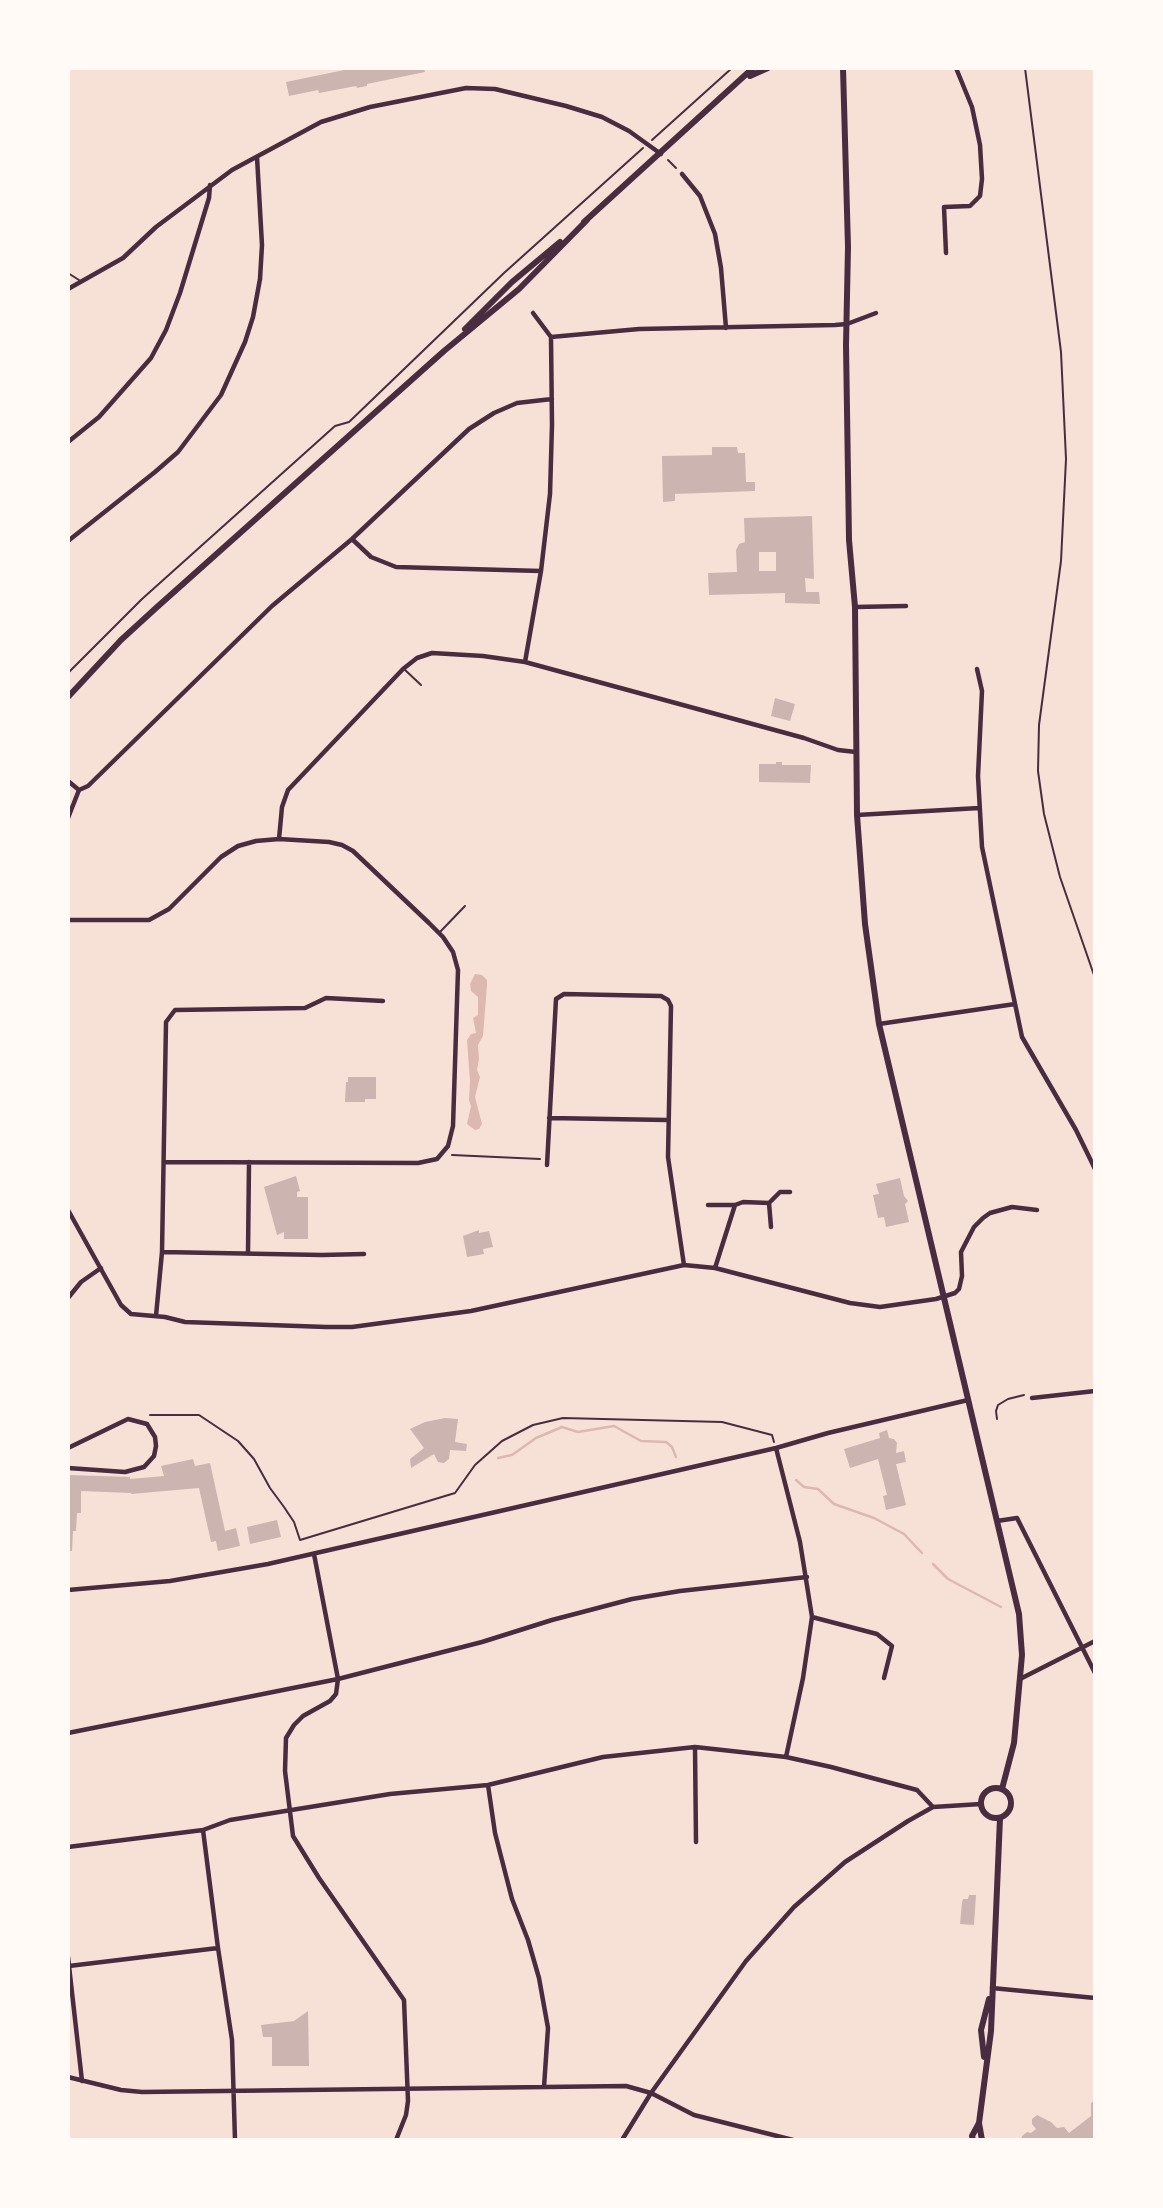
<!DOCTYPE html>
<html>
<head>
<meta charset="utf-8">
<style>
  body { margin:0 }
  #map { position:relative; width:1163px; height:2208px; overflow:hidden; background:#f7e1d7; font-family:"Asap Condensed",sans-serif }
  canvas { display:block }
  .frame { position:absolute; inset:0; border:70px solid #fffaf5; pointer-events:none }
</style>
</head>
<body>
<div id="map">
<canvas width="1163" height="2208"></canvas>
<div class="frame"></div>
</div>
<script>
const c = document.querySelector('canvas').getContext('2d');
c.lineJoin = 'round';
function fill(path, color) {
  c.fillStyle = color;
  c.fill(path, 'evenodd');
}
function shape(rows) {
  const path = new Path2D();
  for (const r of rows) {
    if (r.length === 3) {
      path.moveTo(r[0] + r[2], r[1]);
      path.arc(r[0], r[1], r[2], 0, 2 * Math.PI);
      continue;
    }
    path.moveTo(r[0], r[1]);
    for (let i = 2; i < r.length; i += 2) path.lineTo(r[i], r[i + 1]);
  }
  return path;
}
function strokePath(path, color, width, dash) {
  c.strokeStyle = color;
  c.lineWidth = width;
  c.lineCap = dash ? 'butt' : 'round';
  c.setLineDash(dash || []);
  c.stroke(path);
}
fill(shape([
  [475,974,482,975,487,980,487,985,483,1036,478,1045,479,1059,477,1070,480,1077,475,1097,482,1124,479,1129,475,1130,467,1124,471,1106,469,1100,470,1081,467,1040,471,1034,476,1033,473,1018,478,1015,478,997,471,991,470,984]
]), '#dcb8b0');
strokePath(shape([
  [498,1458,512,1455,536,1438,562,1427,578,1432,614,1426,641,1441,666,1442,672,1447,676,1457],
  [796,1480,804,1487,818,1489,834,1504,874,1518,904,1534,922,1553],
  [933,1564,948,1579,1001,1607]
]), '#dcb8b0', 2.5);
fill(shape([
  [354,68,424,68,425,72,367,84,367,86,357,88,356,86,319,93,318,90,289,96,286,82],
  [712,447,737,447,738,453,745,453,746,482,755,482,755,491,675,494,675,501,663,502,662,456,712,455],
  [812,516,814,579,805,578,806,592,819,592,820,604,785,603,785,593,709,595,708,573,737,572,736,550,739,544,745,542,744,518],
  [759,552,776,552,776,571,759,571],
  [775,698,795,704,790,721,771,716],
  [776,762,782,762,782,765,811,765,810,783,759,782,759,764,776,764],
  [348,1077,376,1077,376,1099,365,1099,365,1102,345,1102,346,1082,348,1082],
  [296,1176,300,1191,297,1192,297,1197,308,1197,308,1239,284,1239,284,1232,277,1235,264,1187],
  [900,1178,904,1196,908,1201,905,1204,909,1222,886,1227,884,1217,878,1218,873,1195,879,1194,876,1184],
  [479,1230,479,1233,489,1231,493,1247,483,1249,484,1254,467,1257,463,1236],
  [445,1418,458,1419,455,1442,467,1444,466,1451,450,1450,449,1459,444,1463,438,1462,434,1454,411,1468,410,1459,424,1448,410,1429,425,1422],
  [887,1430,889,1438,894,1439,897,1443,896,1453,904,1451,906,1462,896,1464,906,1505,886,1510,883,1496,887,1495,878,1459,850,1468,844,1449,880,1438,879,1433],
  [193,1459,195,1466,210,1463,225,1531,236,1528,240,1546,218,1551,216,1541,211,1542,199,1488,131,1494,131,1493,81,1491,81,1513,77,1513,76,1531,73,1531,72,1551,68,1551,68,1475,130,1477,130,1479,164,1476,161,1466],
  [277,1520,281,1537,250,1544,247,1527],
  [969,1895,976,1895,974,1925,960,1924,962,1902,963,1899,968,1899],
  [308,2011,309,2066,272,2066,272,2037,263,2037,261,2025,294,2021],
  [1095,2100,1095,2140,1021,2140,1022,2136,1027,2132,1031,2133,1036,2129,1032,2124,1032,2119,1037,2115,1051,2122,1057,2128,1064,2127,1069,2133,1091,2116,1091,2103]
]), '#ccb4b1');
strokePath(shape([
  [1025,68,1061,352,1066,459,1061,561,1039,725,1038,771,1044,814,1060,877,1095,978],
  [652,140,732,68],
  [668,160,676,168],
  [68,673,142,599,335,426,349,422,504,273,643,148],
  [452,1155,540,1159],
  [150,1415,199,1415,238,1441,254,1459,270,1488,284,1507,294,1522,300,1540,455,1493,475,1465,502,1441,533,1425,563,1418,722,1422,772,1435,774,1442],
  [997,1419,996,1411,998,1405,1008,1399,1024,1395]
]), '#4a2c40', 2);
strokePath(shape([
  [68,273,79,280],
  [404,669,421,685],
  [439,933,465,906]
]), '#4a2c40', 2);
strokePath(shape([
  [682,174,700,196,715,234,721,268,726,328],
  [946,253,944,207,970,206,980,196,982,179,980,145,972,107,956,68],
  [68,289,123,258,156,227,232,170,321,122,370,107,466,88,495,89,566,106,602,117,629,131,661,154],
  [551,337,639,329,835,325,847,324,876,313],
  [68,442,99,417,151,358,166,330,180,293,209,198,210,185],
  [352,539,371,557,396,567,541,571],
  [68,541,155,472,178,452,221,395,245,342,253,317,260,279,262,245,257,157],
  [855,607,906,606],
  [525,662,541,571,550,494,552,425,551,337,533,313],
  [977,669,982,691,978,776,982,847,1022,1037,1076,1130,1095,1169],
  [68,781,79,790],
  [79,790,88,786,272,606,352,539,469,429,494,413,517,403,552,399],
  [857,815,979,808],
  [68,818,79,790],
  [279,839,282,807,288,790,403,669,417,658,432,653,483,656,525,662,804,738,838,750,856,752],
  [68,920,149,920,169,909,221,857,238,846,256,841,279,839,329,842,342,845,353,851,429,923,443,937,453,952,458,970,453,1126,448,1146,437,1159,418,1163,164,1162],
  [879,1024,1015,1004],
  [549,1118,667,1120],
  [547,1165,556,999,564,994,661,996,668,1000,671,1006,668,1157,684,1265],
  [769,1203,780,1192,790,1192],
  [708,1205,735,1205],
  [68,1210,121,1305,131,1314,165,1317,185,1322,326,1327,352,1327,471,1311,684,1265,715,1268,850,1303,880,1307,936,1299,955,1293,959,1289,962,1276,961,1252,974,1227,983,1218,990,1213,1012,1207,1037,1210],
  [162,1252,322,1255,364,1254],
  [248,1253,249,1162],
  [715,1268,735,1205,743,1202,769,1203,771,1227],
  [68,1298,81,1282,101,1268],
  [156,1316,162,1252,166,1022,175,1010,305,1008,326,998,383,1001],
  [1032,1398,1095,1391],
  [68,1448,128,1419,147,1424,155,1437,156,1446,154,1456,144,1467,125,1472,68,1468],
  [776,1448,800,1542,812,1617,803,1678,786,1757],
  [997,1521,1017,1518,1095,1673],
  [314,1554,338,1679,336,1694,330,1701,303,1716,294,1725,286,1738,285,1771,293,1836,319,1878,404,2000,408,2101,406,2115,396,2140],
  [68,1590,170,1581,268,1564,776,1448,828,1433,968,1400],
  [812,1617,877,1634,892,1646,884,1678],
  [1020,1679,1095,1641],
  [68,1733,338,1679,482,1642,552,1620,632,1599,680,1591,807,1577],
  [695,1747,696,1842],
  [488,1785,495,1833,512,1899,528,1940,539,1978,548,2028,544,2087],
  [203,1830,218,1948,232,2040,235,2140],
  [68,1847,203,1830,230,1820,390,1794,488,1785,603,1757,695,1747,786,1757,831,1767,917,1790,933,1807],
  [68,1957,82,2081],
  [69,1966,218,1948],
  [992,1988,1095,1998],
  [68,2077,121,2090,142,2092,626,2086,651,2093,694,2115,793,2140],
  [622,2140,651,2093,746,1961,794,1907,845,1862,908,1821,933,1807,981,1804]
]), '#4a2c40', 4.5);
strokePath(shape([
  [843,68,848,247,846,345,849,540,855,607,857,815,865,924,879,1024,1019,1614,1022,1655,1014,1743,1002,1789],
  [750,76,768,68],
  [584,222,753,68],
  [465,329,512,282,560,242],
  [68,697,121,640,156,608,444,351,519,289,587,220],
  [996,1803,15],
  [984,2057,981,2030,989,1999],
  [973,2140,972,2136,979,2123],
  [982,2140,979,2123,991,2031,1000,1818]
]), '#4a2c40', 6);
</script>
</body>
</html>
